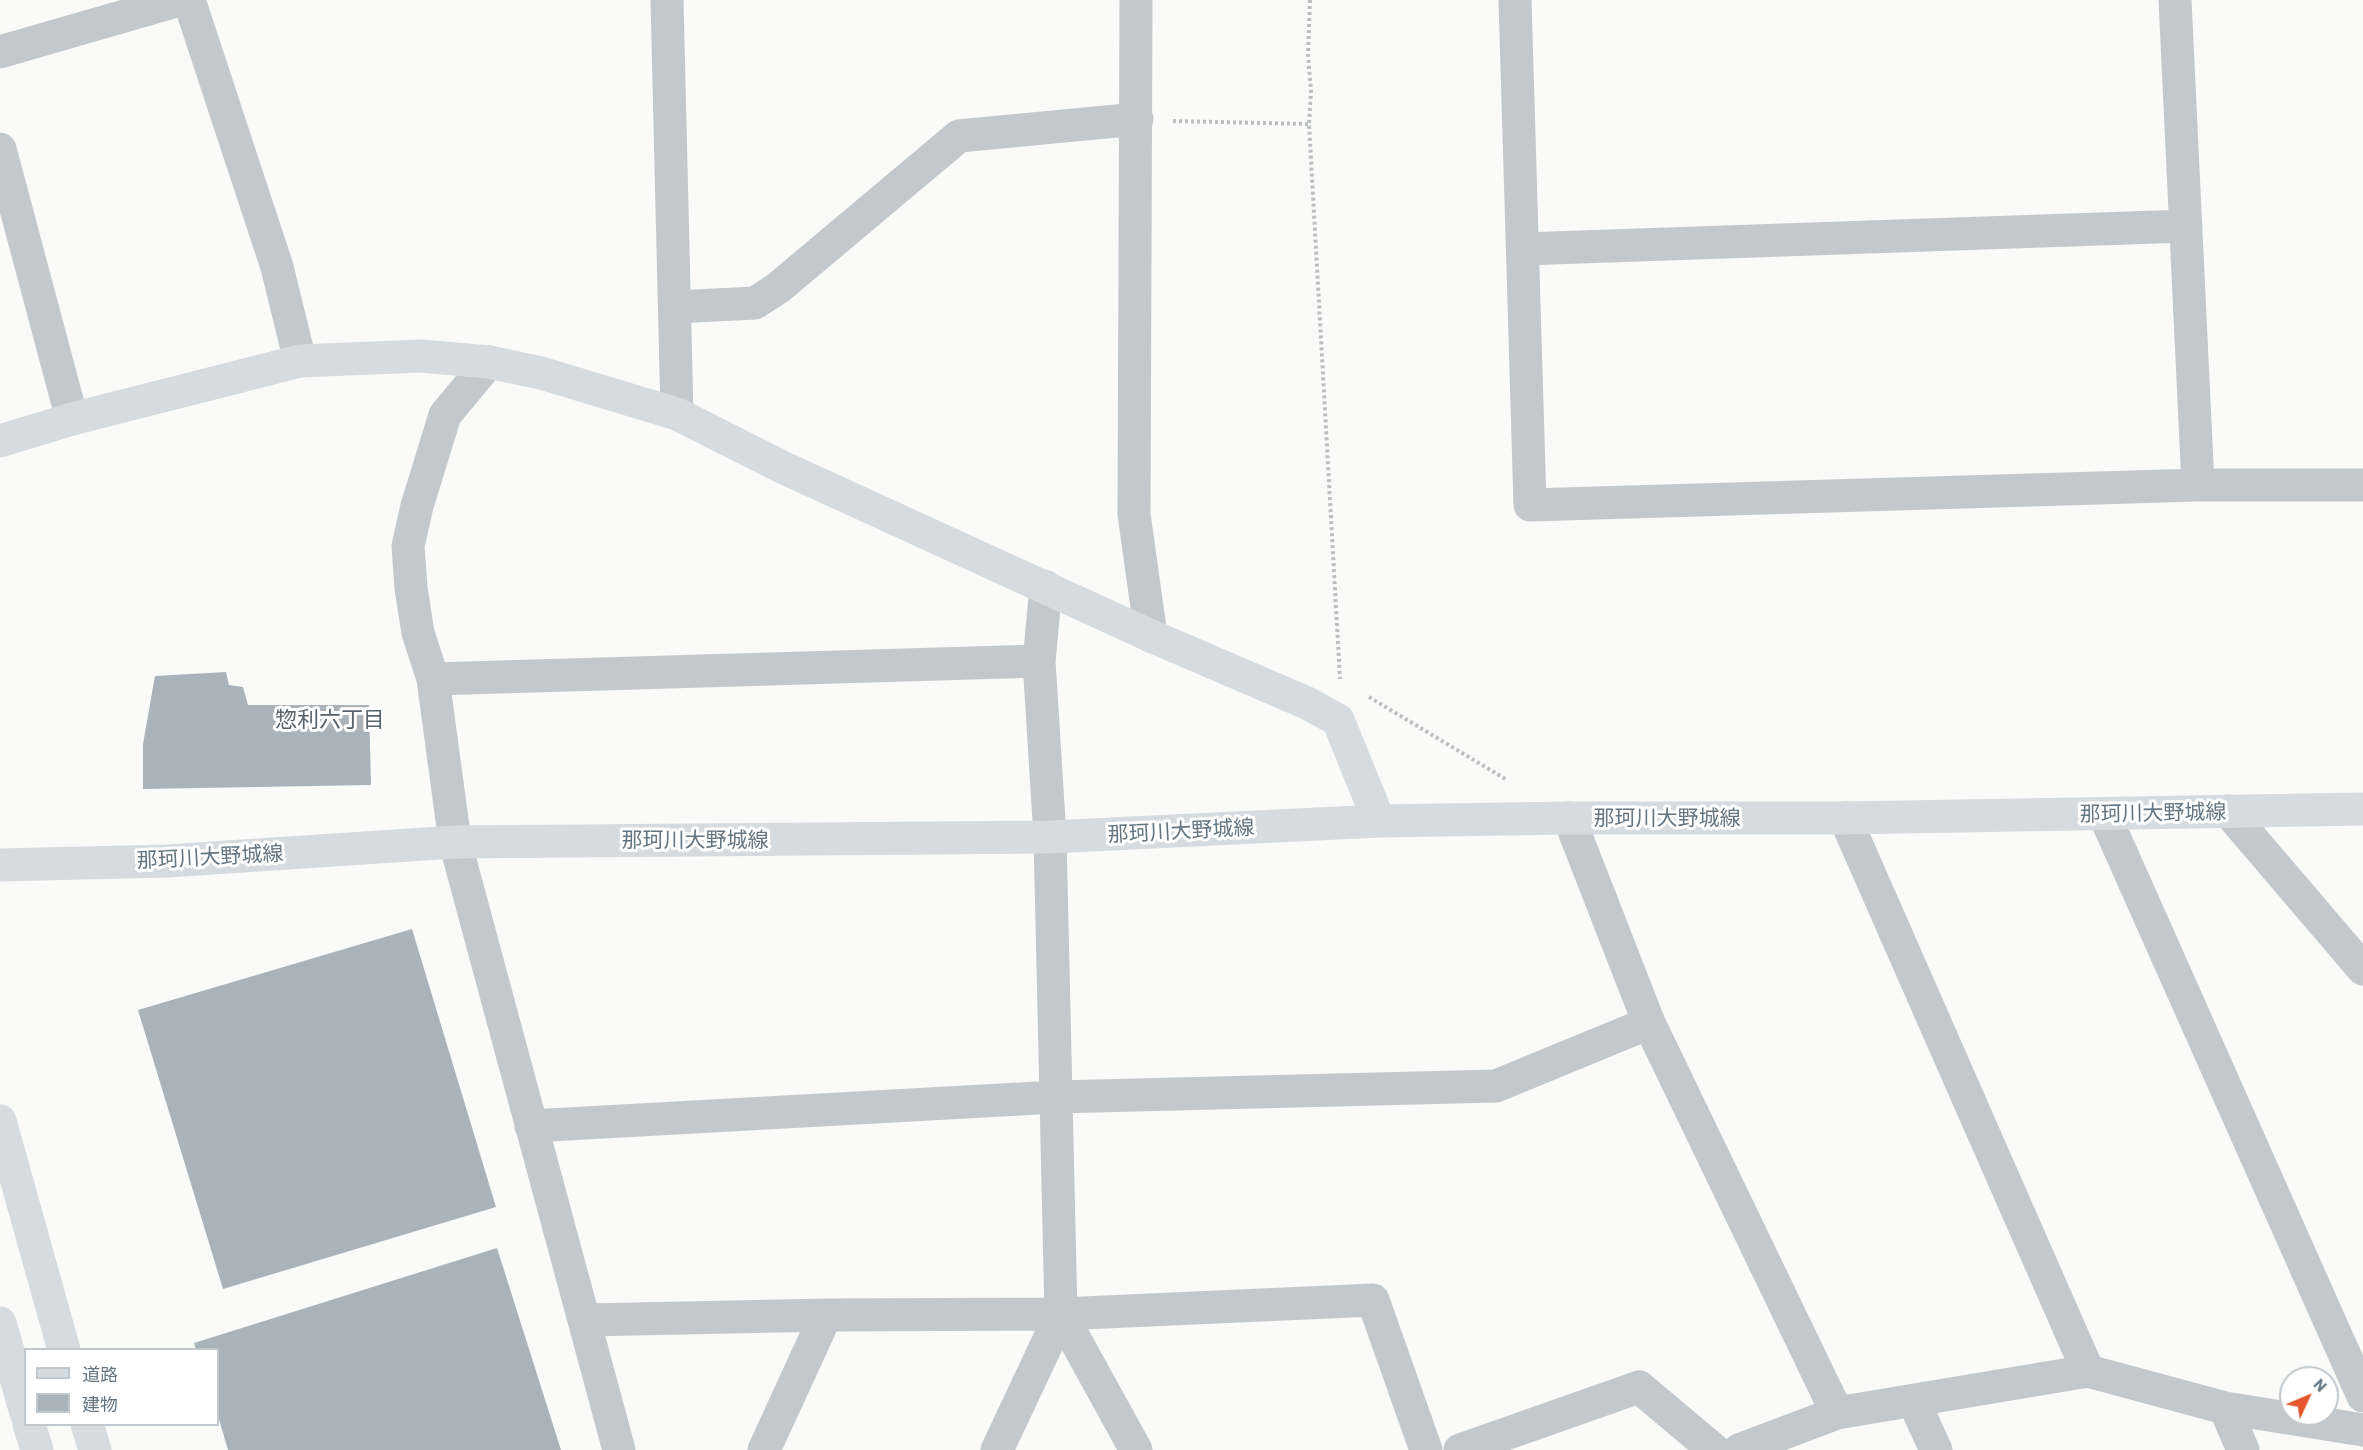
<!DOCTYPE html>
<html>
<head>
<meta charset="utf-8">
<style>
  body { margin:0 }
  #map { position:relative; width:2363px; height:1450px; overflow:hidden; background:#fafaf8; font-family:Barlow,"Noto Sans JP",sans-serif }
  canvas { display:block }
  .legend { position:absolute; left:24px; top:1348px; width:195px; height:78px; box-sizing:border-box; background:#fff; border:2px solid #c1c8cd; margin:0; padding:8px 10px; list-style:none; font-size:18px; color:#657683 }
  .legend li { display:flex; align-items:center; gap:12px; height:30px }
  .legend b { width:30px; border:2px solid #c1c8cd }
  .north { position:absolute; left:2279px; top:1366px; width:60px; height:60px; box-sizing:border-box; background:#fff; border:2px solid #c1c8cd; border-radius:50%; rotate:46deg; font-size:16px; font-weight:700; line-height:24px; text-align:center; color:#657683 }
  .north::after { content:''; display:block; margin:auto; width:21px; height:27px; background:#e4572e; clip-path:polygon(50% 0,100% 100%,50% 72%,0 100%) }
</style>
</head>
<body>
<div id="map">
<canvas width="2363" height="1450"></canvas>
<ul class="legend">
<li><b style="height:8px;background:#d6dbdf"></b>道路</li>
<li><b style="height:16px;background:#aab3b9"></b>建物</li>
</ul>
<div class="north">N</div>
</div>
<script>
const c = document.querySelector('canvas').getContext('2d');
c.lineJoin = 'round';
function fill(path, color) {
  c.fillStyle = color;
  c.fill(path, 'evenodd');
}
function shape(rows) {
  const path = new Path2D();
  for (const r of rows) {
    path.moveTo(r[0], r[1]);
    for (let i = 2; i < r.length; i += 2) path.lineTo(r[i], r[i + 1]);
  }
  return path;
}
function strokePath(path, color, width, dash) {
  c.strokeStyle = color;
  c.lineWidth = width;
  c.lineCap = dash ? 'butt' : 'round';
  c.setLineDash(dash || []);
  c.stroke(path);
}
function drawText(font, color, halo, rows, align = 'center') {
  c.font = font + ' Barlow,"Noto Sans JP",sans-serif';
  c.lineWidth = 6;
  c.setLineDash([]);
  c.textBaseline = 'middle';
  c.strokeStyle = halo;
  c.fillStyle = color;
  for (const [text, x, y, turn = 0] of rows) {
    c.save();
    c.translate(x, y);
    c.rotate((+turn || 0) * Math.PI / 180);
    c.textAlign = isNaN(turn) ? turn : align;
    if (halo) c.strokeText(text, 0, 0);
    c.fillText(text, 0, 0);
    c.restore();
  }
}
fill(shape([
  [226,672,229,685,243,687,248,705,369,705,371,785,143,789,143,744,155,676],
  [412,929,496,1207,223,1289,138,1010],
  [497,1248,561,1450,228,1450,218,1416,218,1350,196,1350,194,1343]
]), '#aab3b9');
strokePath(shape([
  [1310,0,1308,55,1311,92,1309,124,1340,679],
  [1173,121,1309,124],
  [1369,697,1507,780]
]), '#bbbfc2', 4, [3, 3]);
strokePath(shape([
  [189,0,277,267,300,361],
  [667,0,677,414],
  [1136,0,1134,514,1151,636],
  [1515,0,1530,505,2198,485,2363,485],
  [2175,0,2198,485],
  [0,52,180,0],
  [0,149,72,419],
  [1523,249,2186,226],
  [675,307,755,303,778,288,959,136,1137,119],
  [489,362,445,415,417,506,408,546,411,588,418,633,433,679,455,842,619,1450],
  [433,679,1039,661],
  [2228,811,2363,969],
  [2104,814,2363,1396],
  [1569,818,1649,1023,1837,1413],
  [1845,818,2088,1371],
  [531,1126,1056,1097,1496,1086,1649,1023],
  [1061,1314,1136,1450],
  [586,1320,826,1315,1061,1314,1373,1300,1426,1450],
  [1914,1402,1936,1450],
  [2225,1408,2243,1450],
  [764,1450,826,1315],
  [997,1450,1061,1314,1050,837,1039,661,1046,587],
  [1460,1450,1639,1387,1714,1450],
  [1739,1450,1837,1413,2088,1371,2225,1408,2363,1430]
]), '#c3c8cc', 33);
strokePath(shape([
  [0,441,72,419,300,361,421,356,489,362,541,373,677,414,782,467,1151,636,1307,703,1338,720,1379,821],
  [0,865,167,861,455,842,1050,837,1379,821,1569,818,1845,818,2363,809],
  [0,1121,64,1350],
  [0,1323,26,1413],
  [29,1424,37,1450],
  [87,1424,95,1450]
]), '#d6dbdf', 33);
drawText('21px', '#657683', '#fff', [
  ["那珂川大野城線",2153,813,-1],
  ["那珂川大野城線",1667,818],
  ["那珂川大野城線",1181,831,-3],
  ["那珂川大野城線",695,840],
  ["那珂川大野城線",210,857,-3]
]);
drawText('22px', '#57646e', '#fff', [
  ["惣利六丁目",330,720]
]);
</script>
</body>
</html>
